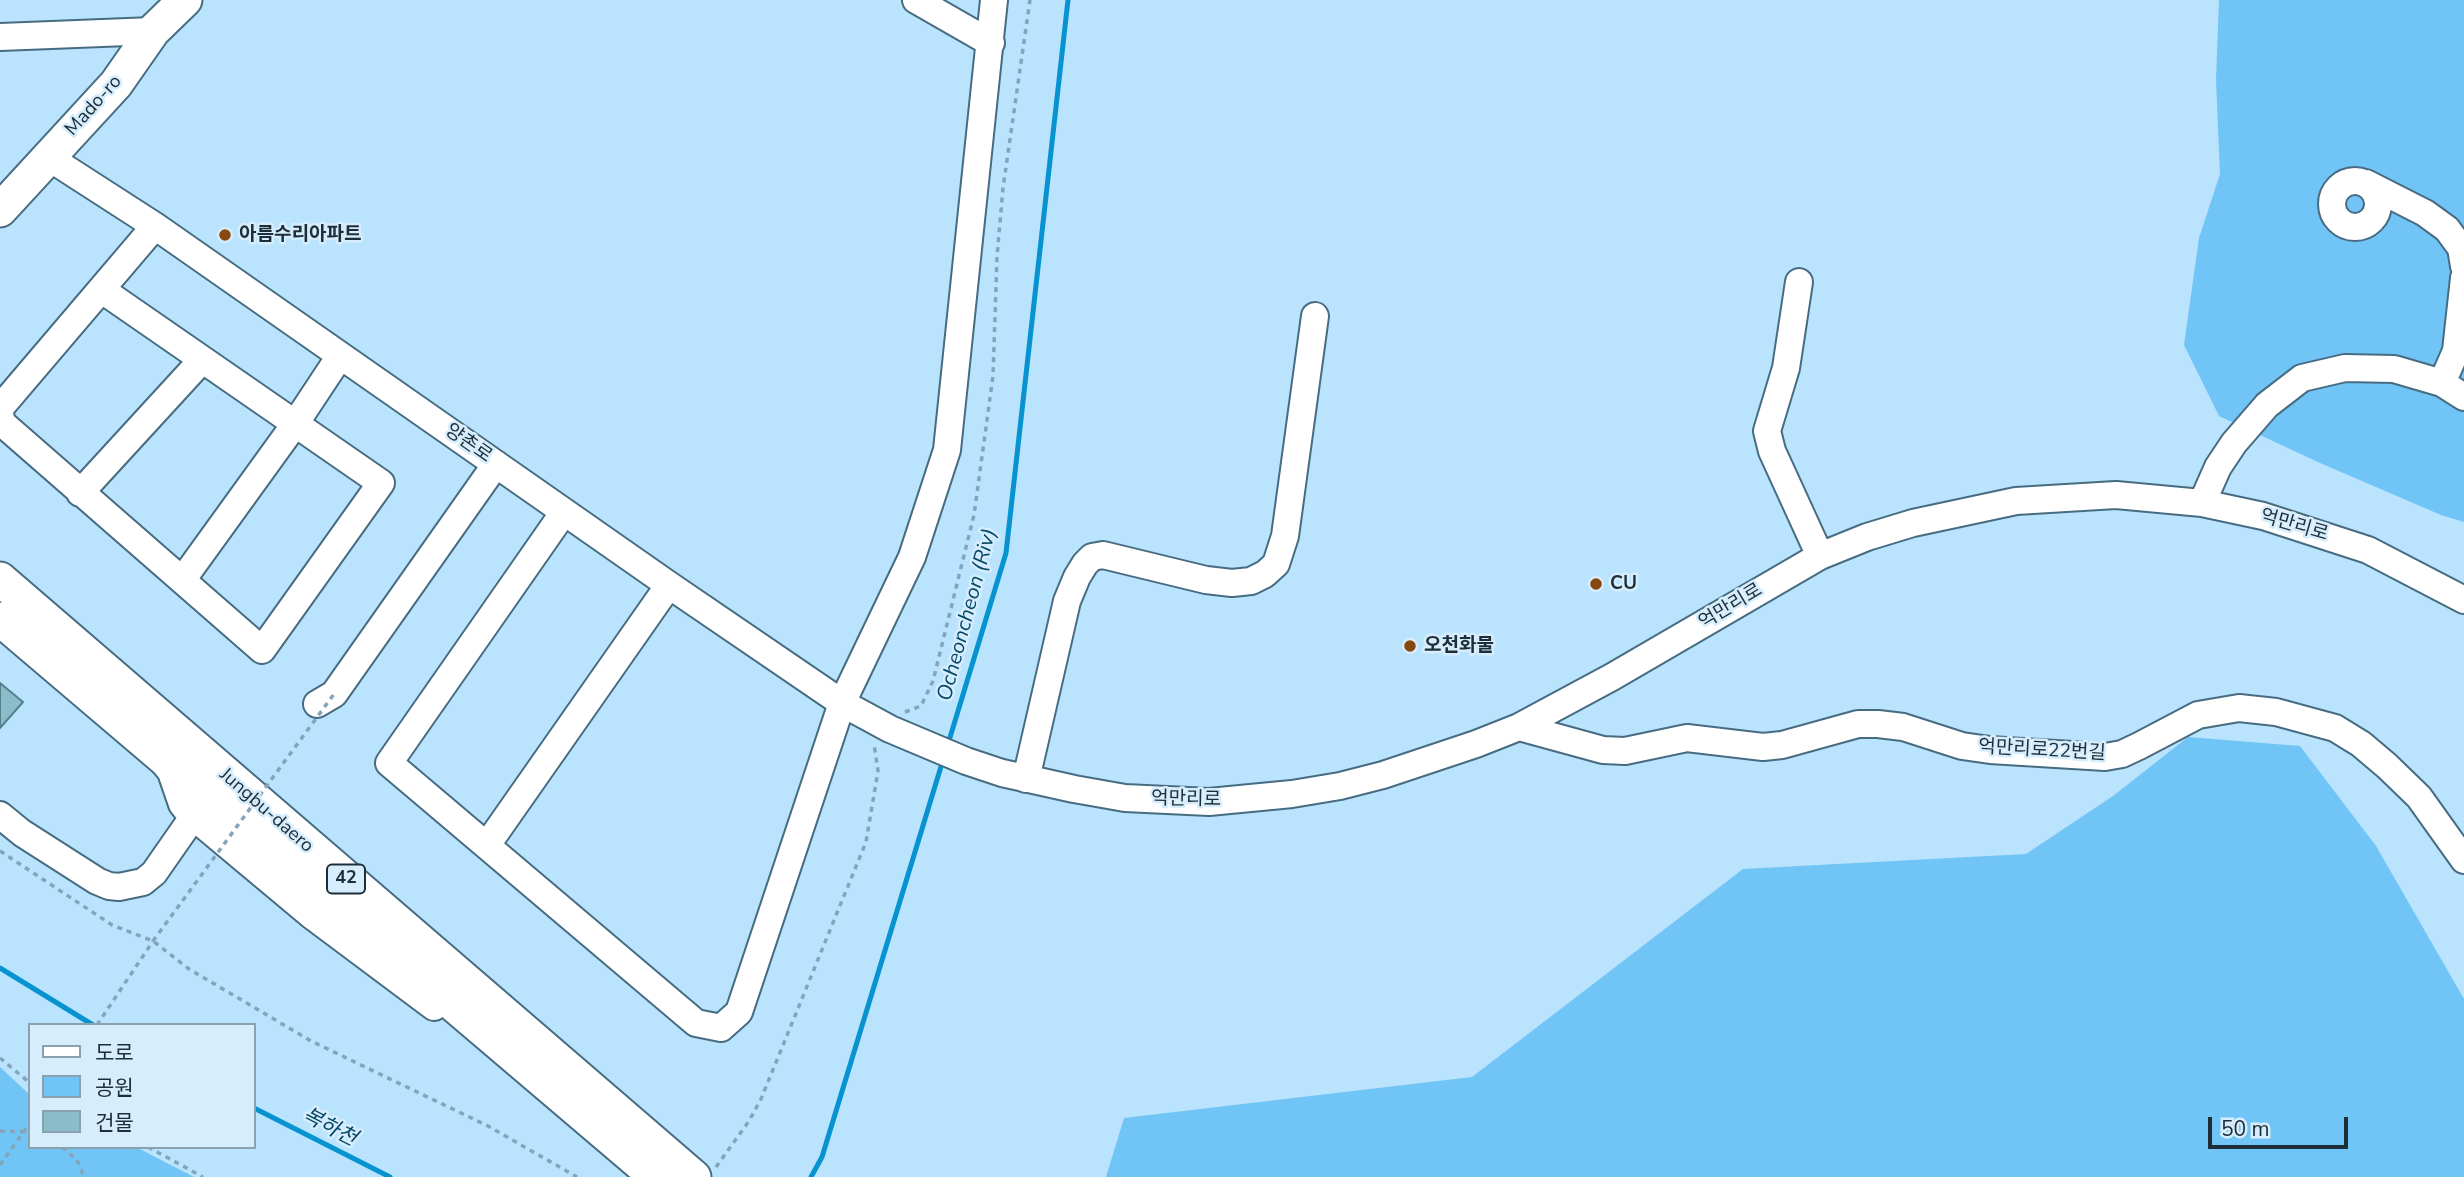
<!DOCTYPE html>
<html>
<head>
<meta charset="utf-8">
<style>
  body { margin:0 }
  #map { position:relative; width:2464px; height:1177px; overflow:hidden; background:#bae3fd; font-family:"Nunito Sans","Noto Sans KR",sans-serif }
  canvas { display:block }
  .legend { position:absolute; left:28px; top:1023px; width:228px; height:126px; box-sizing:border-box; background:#d5edfd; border:2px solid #8ca1ae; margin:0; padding:9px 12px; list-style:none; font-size:21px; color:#1e2e38 }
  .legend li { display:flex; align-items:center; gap:14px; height:35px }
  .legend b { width:35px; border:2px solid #8ca1ae }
  .scale { position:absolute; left:2208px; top:1117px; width:140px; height:32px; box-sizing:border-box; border:4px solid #1e2e38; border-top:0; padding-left:9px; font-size:21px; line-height:24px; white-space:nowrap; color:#1e2e38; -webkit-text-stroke:5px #d5edfd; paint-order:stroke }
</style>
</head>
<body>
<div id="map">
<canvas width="2464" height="1177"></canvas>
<ul class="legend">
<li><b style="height:9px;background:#fff"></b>도로</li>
<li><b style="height:19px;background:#71c4f6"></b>공원</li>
<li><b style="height:19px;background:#8bbcca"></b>건물</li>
</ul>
<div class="scale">50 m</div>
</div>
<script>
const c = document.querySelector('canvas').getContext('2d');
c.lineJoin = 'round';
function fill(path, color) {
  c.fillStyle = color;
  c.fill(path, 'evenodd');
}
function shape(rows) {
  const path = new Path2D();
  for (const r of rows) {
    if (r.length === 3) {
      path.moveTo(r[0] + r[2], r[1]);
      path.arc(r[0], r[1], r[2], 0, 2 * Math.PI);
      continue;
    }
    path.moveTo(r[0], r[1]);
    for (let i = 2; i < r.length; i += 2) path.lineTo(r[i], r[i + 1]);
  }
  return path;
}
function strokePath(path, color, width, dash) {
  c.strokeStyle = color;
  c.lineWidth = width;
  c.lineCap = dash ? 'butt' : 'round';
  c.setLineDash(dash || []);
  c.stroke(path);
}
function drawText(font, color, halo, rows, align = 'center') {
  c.font = font + ' "Nunito Sans","Noto Sans KR",sans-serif';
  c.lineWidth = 5;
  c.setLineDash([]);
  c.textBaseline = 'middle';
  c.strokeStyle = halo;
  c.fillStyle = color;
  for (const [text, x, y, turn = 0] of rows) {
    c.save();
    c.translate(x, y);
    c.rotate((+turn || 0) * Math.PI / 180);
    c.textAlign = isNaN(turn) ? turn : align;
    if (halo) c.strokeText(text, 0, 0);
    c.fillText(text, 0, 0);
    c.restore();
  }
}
fill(shape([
  [2219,0,2464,0,2464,522,2441,515,2320,463,2219,416,2184,345,2199,238,2220,174,2216,80],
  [2188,737,2300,746,2376,846,2464,999,2464,1177,1106,1177,1124,1118,1472,1077,1743,869,2026,854,2113,796],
  [0,1067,30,1095,30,1147,136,1147,194,1177,0,1177]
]), '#71c4f6');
strokePath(shape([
  [948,744,1006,553,1068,0],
  [0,968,93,1025],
  [254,1108,390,1177],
  [811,1177,822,1157,943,760]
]), '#0693cf', 5);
const building = shape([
  [0,683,23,702,0,728,0,683]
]);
fill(building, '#8bbcca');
strokePath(building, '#52818e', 2);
const minor = shape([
  [916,0,991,43],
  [0,37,153,31],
  [48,157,155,226,669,585,842,703,890,729,966,761,1002,773,1074,789,1125,798,1209,802,1292,794,1340,786,1383,775,1476,744,1519,727,1612,677,1820,556,1867,537,1913,523,2016,501,2116,495,2202,503,2263,516,2368,550,2464,600],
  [2355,204,23],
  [2366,183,2425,213,2447,229,2461,248,2464,266],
  [1799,282,1786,368,1767,431,1772,451,1820,556],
  [2442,383,2456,351,2464,278],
  [0,408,155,226],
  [0,414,2,423,262,650,381,483,102,290],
  [80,493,202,360],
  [2202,503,2218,467,2234,443,2267,405,2302,378,2345,368,2394,369,2442,383,2464,397],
  [564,512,389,763,696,1023,721,1028,739,1012,842,703,912,557,947,450,994,0],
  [183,579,295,424,340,356],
  [317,704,334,694,496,464],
  [1519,727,1603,750,1625,751,1687,738,1763,747,1782,745,1858,724,1878,724,1903,727,1962,746,1990,750,2105,757,2122,754,2139,746,2198,715,2239,708,2276,712,2335,728,2361,744,2387,766,2419,797,2464,860],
  [163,762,171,772,182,804,189,813,311,915,434,1007],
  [1026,779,1067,601,1077,577,1085,564,1092,557,1103,555,1206,580,1232,583,1251,581,1265,574,1276,564,1285,536,1315,316],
  [0,815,22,833,97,881,109,886,119,887,143,882,154,873,193,817],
  [487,845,669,585]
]);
const major = shape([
  [0,210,116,84,153,31,185,0],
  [0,579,694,1177],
  [0,619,656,1177]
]);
strokePath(minor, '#476c82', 30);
strokePath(major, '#476c82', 37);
strokePath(shape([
  [905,712,921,706,933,681,974,515,993,376,997,257,1003,188,1030,0],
  [0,851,112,925,153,941,189,969,311,1041,488,1126,577,1177],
  [97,1025,153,941],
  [0,1058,30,1083],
  [0,1131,30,1132],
  [62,1147,77,1160,84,1177],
  [148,1147,203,1177],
  [0,1165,30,1123],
  [716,1167,749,1121,761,1099,866,842,878,771,874,744]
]), '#84a5b9', 3.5, [5, 5]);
strokePath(minor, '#fff', 26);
strokePath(major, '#fff', 33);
strokePath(shape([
  [153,941,334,694]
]), '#84a5b9', 3.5, [5, 5]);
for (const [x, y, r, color] of [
  [225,235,7,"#87480d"],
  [1596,584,7,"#87480d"],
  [1410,646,7,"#87480d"]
]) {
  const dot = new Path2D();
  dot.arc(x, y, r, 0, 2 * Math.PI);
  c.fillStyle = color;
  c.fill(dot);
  strokePath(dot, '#d5edfd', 2.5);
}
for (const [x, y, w] of [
  [346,879,38]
]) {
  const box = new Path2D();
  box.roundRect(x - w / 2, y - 14.5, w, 29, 5);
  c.fillStyle = '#d5edfd';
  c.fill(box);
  strokePath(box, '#1e2e38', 2);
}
drawText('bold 18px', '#1e2e38', null, [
  ["42",346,879]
]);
drawText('19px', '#1e2e38', '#d5edfd', [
  ["Mado-ro",94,106,-48],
  ["양촌로",468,444,35],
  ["억만리로",2294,526,16],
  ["억만리로",1731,607,-31],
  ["억만리로22번길",2042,751,3],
  ["억만리로",1186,800,1],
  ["Jungbu-daero",266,811,41]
]);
drawText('bold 19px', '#1e2e38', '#d5edfd', [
  ["아름수리아파트",239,235],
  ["CU",1610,584],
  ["오천화물",1424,646]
], 'left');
drawText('italic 21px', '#064867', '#d5edfd', [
  ["Ocheoncheon (Riv)",968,615,-75],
  ["복하천",329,1128,27]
]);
</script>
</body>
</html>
